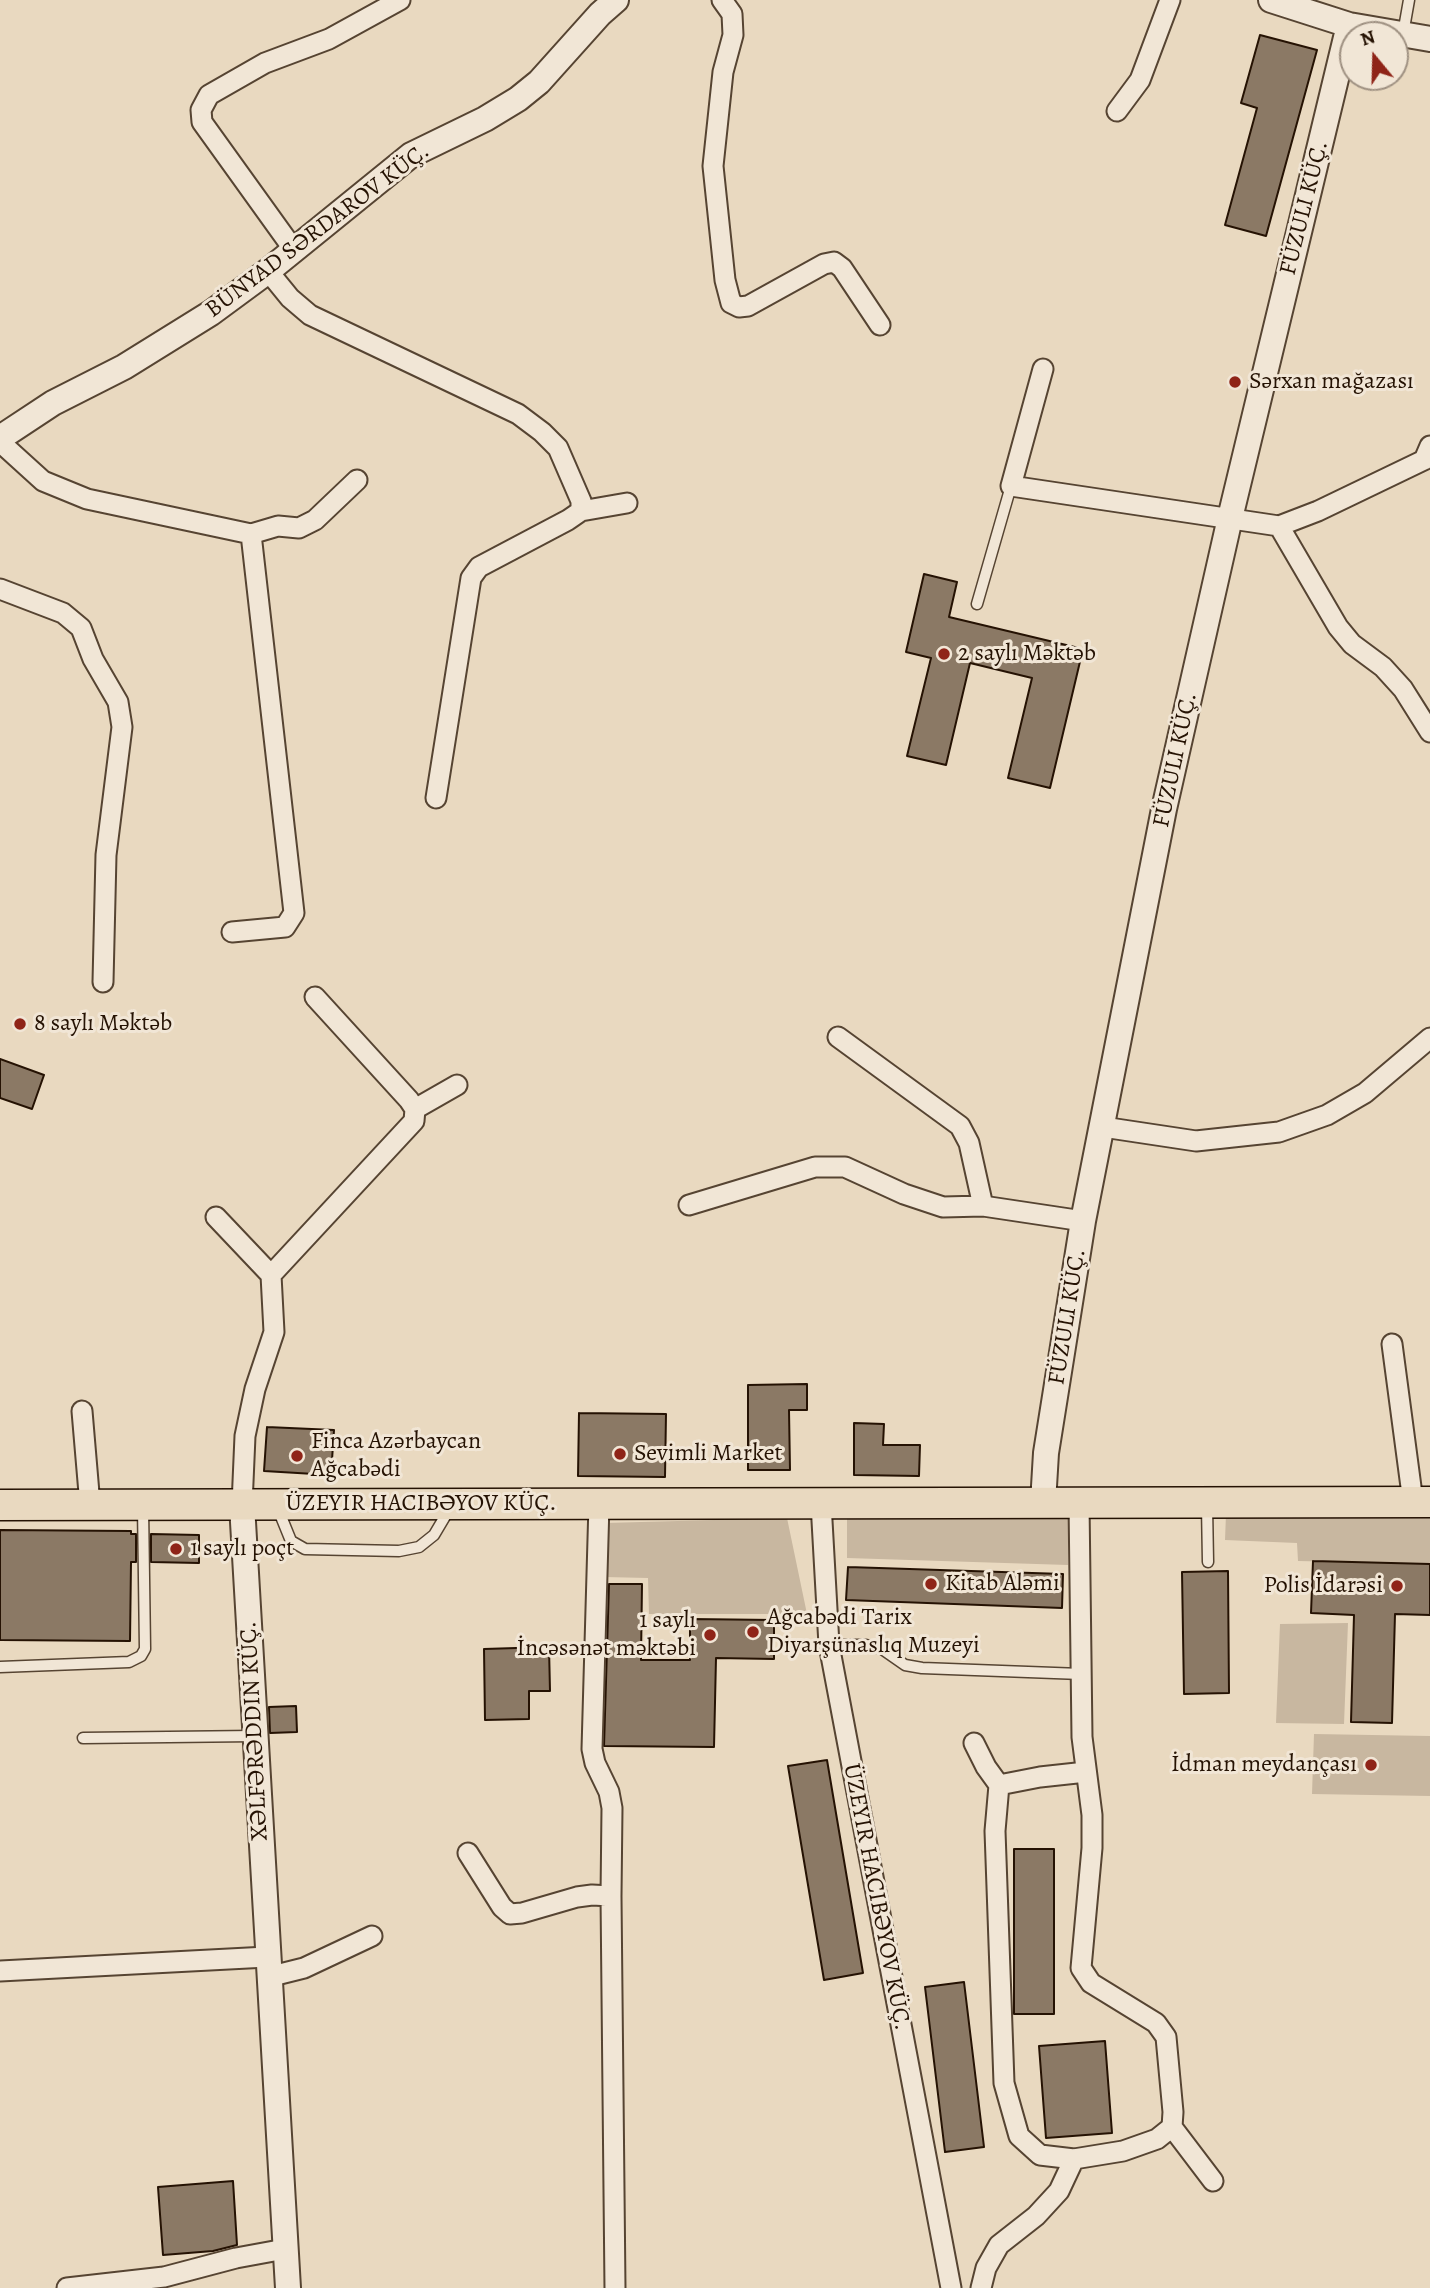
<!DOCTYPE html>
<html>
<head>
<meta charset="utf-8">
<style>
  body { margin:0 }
  #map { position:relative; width:1430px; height:2288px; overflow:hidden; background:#e9d9c0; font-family:Alegreya,serif }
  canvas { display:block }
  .north { position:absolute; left:1339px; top:21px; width:70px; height:70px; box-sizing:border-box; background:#f1e6d6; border:2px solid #9f9182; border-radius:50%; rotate:341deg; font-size:19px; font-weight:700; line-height:28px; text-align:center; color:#251203 }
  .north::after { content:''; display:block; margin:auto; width:24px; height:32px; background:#8f2418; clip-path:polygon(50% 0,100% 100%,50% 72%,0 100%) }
</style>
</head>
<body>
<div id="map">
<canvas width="1430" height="2288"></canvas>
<div class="north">N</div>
</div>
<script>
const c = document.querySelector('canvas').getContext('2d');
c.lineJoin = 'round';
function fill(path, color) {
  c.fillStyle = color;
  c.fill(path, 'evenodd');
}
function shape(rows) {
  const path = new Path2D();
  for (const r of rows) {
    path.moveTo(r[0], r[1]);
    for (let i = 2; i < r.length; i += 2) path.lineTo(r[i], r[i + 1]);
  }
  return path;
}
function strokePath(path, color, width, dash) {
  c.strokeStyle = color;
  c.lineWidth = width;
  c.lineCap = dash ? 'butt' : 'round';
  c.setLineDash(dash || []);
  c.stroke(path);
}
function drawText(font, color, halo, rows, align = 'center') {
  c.font = font + ' Alegreya,serif';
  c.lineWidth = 6;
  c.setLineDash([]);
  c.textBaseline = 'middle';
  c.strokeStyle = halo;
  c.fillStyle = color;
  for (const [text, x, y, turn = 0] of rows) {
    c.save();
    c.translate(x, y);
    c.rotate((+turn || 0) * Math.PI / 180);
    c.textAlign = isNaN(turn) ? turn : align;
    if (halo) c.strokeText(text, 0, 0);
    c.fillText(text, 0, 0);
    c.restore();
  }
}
fill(shape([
  [1226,1514,1430,1514,1430,1564,1298,1561,1297,1543,1225,1540],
  [847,1517,1068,1517,1068,1565,847,1558],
  [787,1518,807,1614,649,1614,648,1578,604,1577,605,1523],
  [1348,1623,1344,1724,1276,1723,1280,1624],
  [1314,1734,1430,1736,1430,1796,1312,1794]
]), '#c8b7a0');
const building = shape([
  [1260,35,1317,50,1266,236,1225,225,1257,108,1241,103,1260,35],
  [924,574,957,582,949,617,1083,649,1050,788,1008,778,1032,678,970,663,946,765,907,756,931,658,906,652,924,574],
  [0,1059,44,1075,32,1109,0,1098,0,1059],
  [807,1384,807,1410,789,1410,790,1470,748,1470,748,1385,807,1384],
  [579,1413,666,1414,665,1477,578,1476,579,1413],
  [854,1423,884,1424,883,1445,920,1445,919,1476,854,1475,854,1423],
  [267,1427,334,1430,331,1475,264,1471,267,1427],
  [0,1530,131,1531,131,1534,136,1534,136,1562,131,1562,130,1641,0,1640,0,1530],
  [151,1534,199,1535,199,1563,151,1562,151,1534],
  [1313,1561,1430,1564,1430,1615,1395,1614,1392,1723,1351,1722,1354,1615,1311,1613,1313,1561],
  [848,1567,1063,1574,1062,1608,846,1600,848,1567],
  [1228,1571,1229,1693,1184,1694,1182,1572,1228,1571],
  [609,1584,642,1584,641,1660,690,1660,690,1619,774,1620,774,1659,716,1658,714,1747,604,1746,609,1584],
  [549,1647,550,1691,529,1691,529,1719,485,1720,484,1649,549,1647],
  [296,1706,297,1732,270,1733,269,1707,296,1706],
  [827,1760,863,1973,824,1980,788,1766,827,1760],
  [1014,1849,1054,1849,1054,2014,1014,2014,1014,1849],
  [964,1982,984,2147,945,2152,925,1987,964,1982],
  [1105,2041,1112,2133,1046,2138,1039,2046,1105,2041],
  [233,2181,237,2245,213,2251,163,2255,158,2187,233,2181]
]);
fill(building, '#8b7965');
strokePath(building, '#251203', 2);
const service = shape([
  [1403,34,1409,0],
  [977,604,1011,486],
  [1207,1506,1208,1562],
  [278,1509,291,1541,305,1549,399,1551,419,1547,434,1535,450,1508],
  [829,1645,866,1645,882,1649,905,1665,922,1668,1081,1674],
  [0,1667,129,1662,141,1656,145,1649,143,1507],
  [83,1738,254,1736]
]);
const minor = shape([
  [722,0,732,14,733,35,723,72,713,166,725,280,731,303,739,307,748,306,824,264,834,262,842,268,880,325],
  [1117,111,1140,80,1170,0],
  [294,250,202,122,201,110,209,95,265,63,329,39,400,0],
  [268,271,290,298,310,315,518,414,542,432,558,448,581,501,581,511,568,520,479,567,471,578,436,798],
  [1043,369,1011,486,1279,526,1318,511,1424,460,1430,446],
  [0,442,43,481,87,499,251,534,278,526,299,528,315,520,357,480],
  [581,511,627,503],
  [1279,526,1338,627,1352,644,1383,667,1403,689,1430,732],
  [0,589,63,613,81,628,93,659,118,702,122,727,106,855,103,982],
  [232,932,285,927,294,913,251,534],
  [838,1037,960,1126,969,1143,983,1206],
  [415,1109,457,1085],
  [1103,1127,1196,1141,1279,1132,1327,1115,1365,1093,1430,1038],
  [689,1205,815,1167,845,1167,904,1194,943,1207,983,1206,1083,1221],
  [216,1217,271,1275],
  [1392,1344,1413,1502],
  [82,1411,90,1505],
  [821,1503,829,1645,951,2288],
  [599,1504,592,1749,595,1763,609,1792,612,1808,611,1896,615,2288],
  [242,1505,245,1436,255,1389,274,1332,271,1275,414,1121,415,1109,409,1100,315,997],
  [974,1743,986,1767,999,1785],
  [468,1853,502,1907,510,1914,522,1913,577,1897,592,1895,611,1896],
  [0,1971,267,1957],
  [268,1977,304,1968,372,1936],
  [1172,2127,1213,2181],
  [1074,2159,1040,2155,1019,2136,1004,2083,995,1831,999,1785,1040,1777,1086,1772],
  [67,2288,164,2277,236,2258,285,2249],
  [981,2288,986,2268,999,2245,1036,2216,1059,2191,1074,2159,1123,2151,1157,2139,1172,2127,1173,2112,1166,2037,1156,2023,1091,1983,1081,1968,1092,1848,1092,1815,1082,1737,1079,1503]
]);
const tertiary = shape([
  [1271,0,1349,25,1430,39],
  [0,438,53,403,124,367,211,313,268,271,411,155,485,119,518,99,539,82,600,14,616,0],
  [1043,1503,1046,1453,1083,1221,1164,809,1230,518,1349,25],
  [242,1505,288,2288]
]);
const primary = shape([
  [0,1505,1430,1502]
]);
strokePath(service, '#564432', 13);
strokePath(minor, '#564432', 23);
strokePath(tertiary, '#564432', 28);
strokePath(primary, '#251203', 33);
strokePath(service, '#f1e6d6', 10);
strokePath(minor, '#f1e6d6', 19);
strokePath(tertiary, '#f1e6d6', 24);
strokePath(primary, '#e9d9c0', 30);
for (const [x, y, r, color] of [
  [1235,382,7,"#8f2418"],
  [944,654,7,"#8f2418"],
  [20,1024,7,"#8f2418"],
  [620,1454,7,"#8f2418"],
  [297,1456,7,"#8f2418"],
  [176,1549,7,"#8f2418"],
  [931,1584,7,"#8f2418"],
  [1397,1586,7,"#8f2418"],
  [753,1632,7,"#8f2418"],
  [710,1635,7,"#8f2418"],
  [1371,1765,7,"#8f2418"]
]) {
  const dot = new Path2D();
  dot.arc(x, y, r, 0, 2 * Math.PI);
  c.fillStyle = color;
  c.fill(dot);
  strokePath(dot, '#f1e6d6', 2.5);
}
drawText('24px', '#251203', '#f1e6d6', [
  ["FÜZULI KÜÇ.",1305,208,-76],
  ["BÜNYAD SƏRDAROV KÜÇ.",318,231,-37],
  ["FÜZULI KÜÇ.",1176,760,-78],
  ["FÜZULI KÜÇ.",1068,1317,-81],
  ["ÜZEYIR HACIBƏYOV KÜÇ.",421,1504],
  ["XƏLFƏRƏDDIN KÜÇ.",255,1731,-93],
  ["ÜZEYIR HACIBƏYOV KÜÇ.",876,1897,79]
]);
drawText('24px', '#251203', '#f1e6d6', [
  ["Sərxan mağazası",1249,382],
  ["2 saylı Məktəb",958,654],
  ["8 saylı Məktəb",34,1024],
  ["Finca Azərbaycan",311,1442],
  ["Ağcabədi",311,1470],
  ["Sevimli Market",634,1454],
  ["1 saylı poçt",190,1549],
  ["Kitab Aləmi",945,1584],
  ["Polis İdarəsi",1383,1586,"right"],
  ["Ağcabədi Tarix",767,1618],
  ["Diyarşünaslıq Muzeyi",767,1646],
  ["1 saylı",696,1621,"right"],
  ["İncəsənət məktəbi",696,1649,"right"],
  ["İdman meydançası",1357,1765,"right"]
], 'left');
</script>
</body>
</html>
